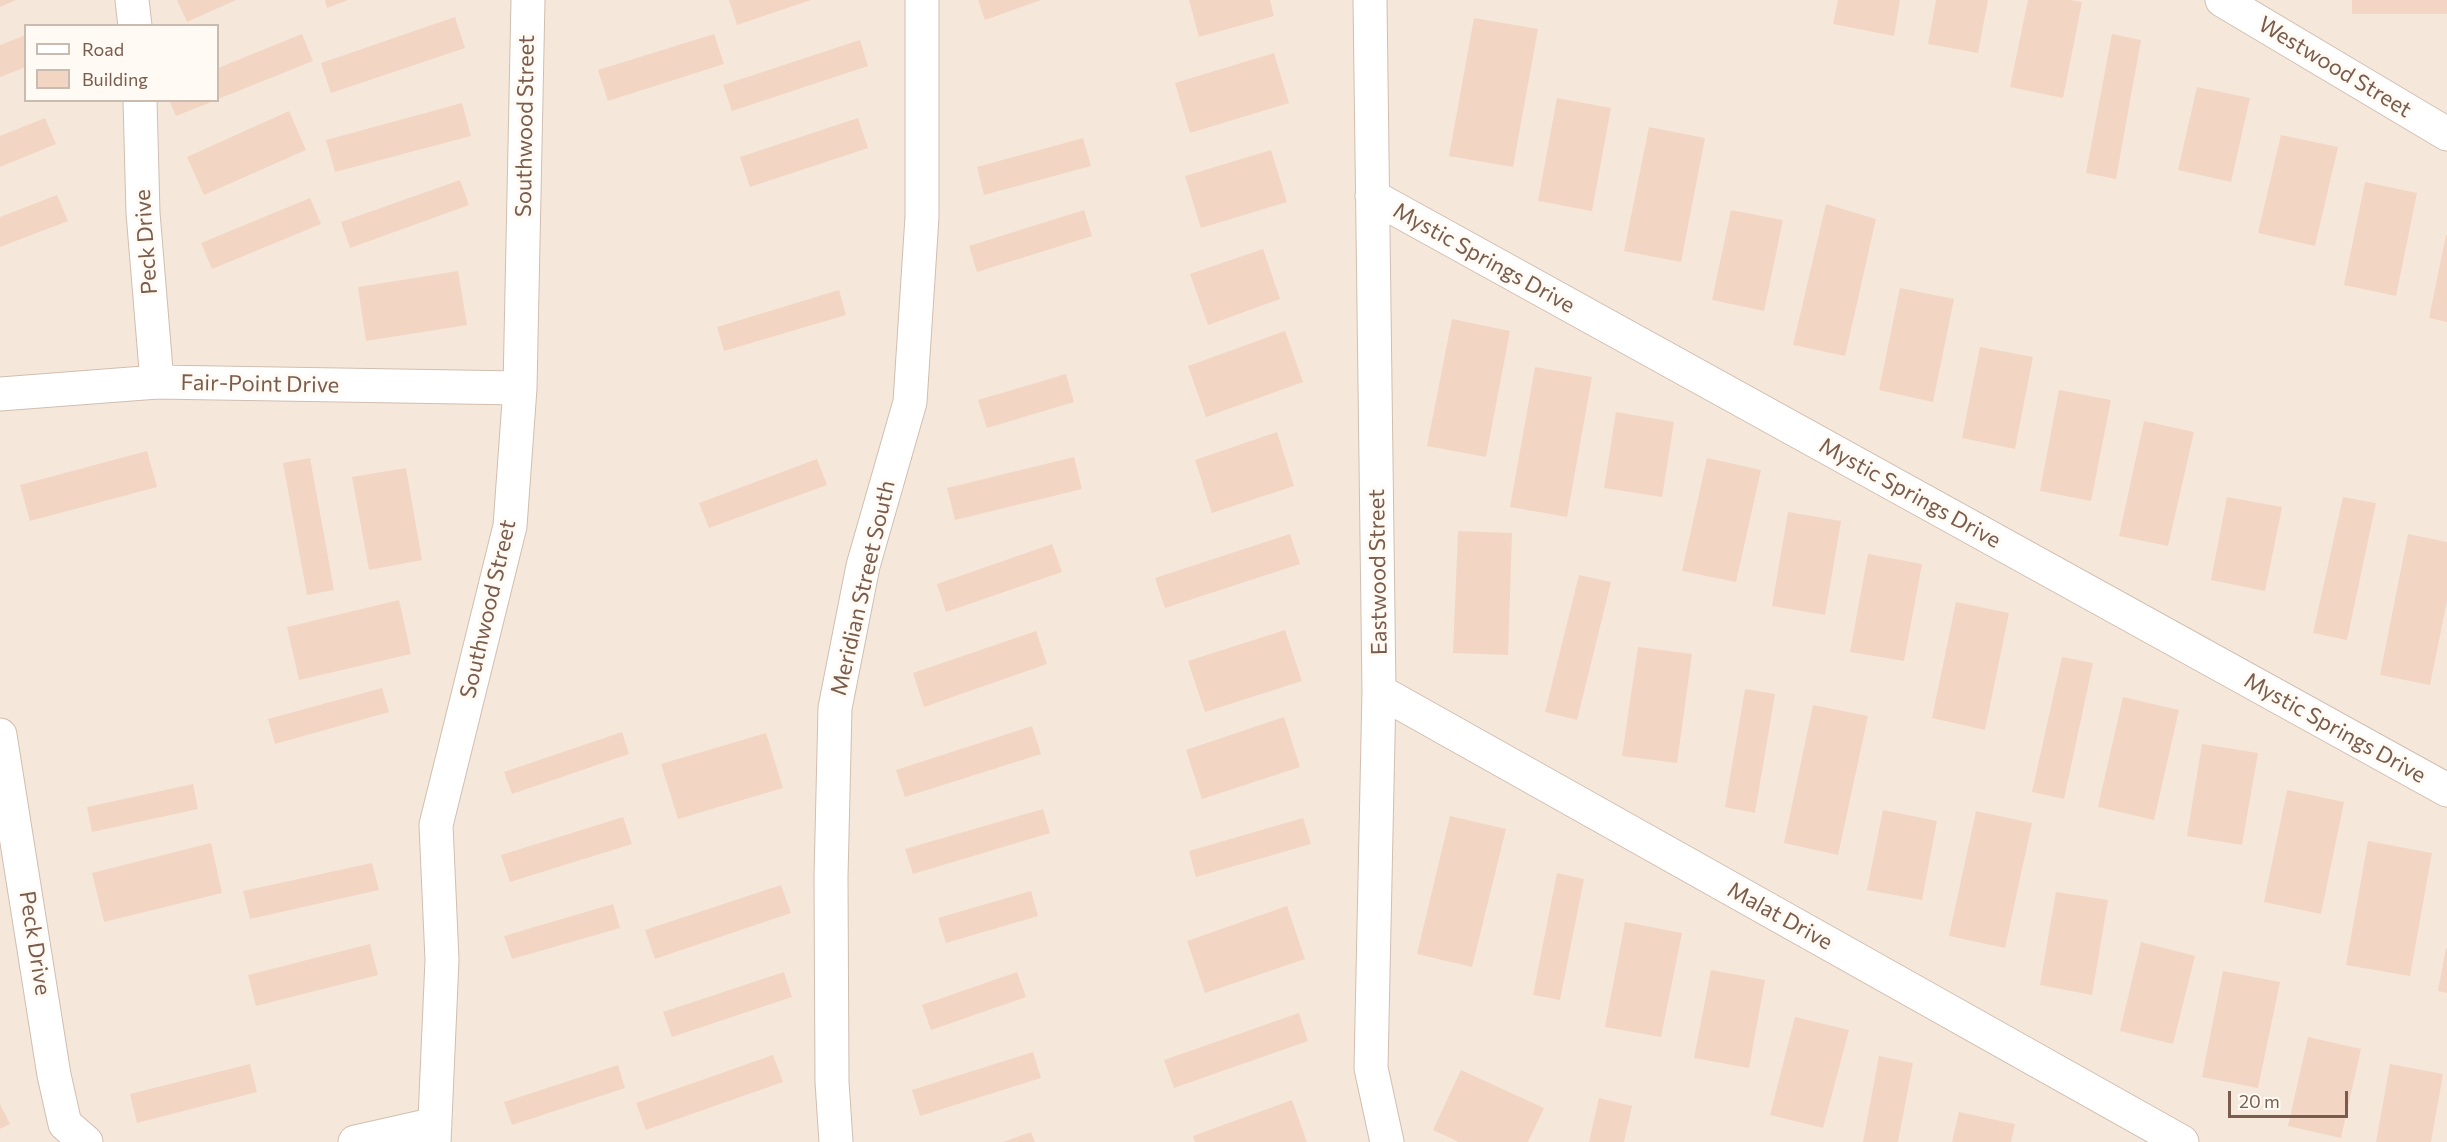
<!DOCTYPE html>
<html>
<head>
<meta charset="utf-8">
<style>
  body { margin:0 }
  #map { position:relative; width:2447px; height:1142px; overflow:hidden; background:#fdf6ec; font-family:Commissioner,sans-serif }
  canvas { display:block }
  .legend { position:absolute; left:24px; top:24px; width:195px; height:78px; box-sizing:border-box; background:#fffaf3; border:2px solid #cabbb1; margin:0; padding:8px 10px; list-style:none; font-size:18px; color:#7a5c4d }
  .legend li { display:flex; align-items:center; gap:12px; height:30px }
  .legend b { width:30px; border:2px solid #cabbb1 }
  .scale { position:absolute; left:2228px; top:1091px; width:120px; height:27px; box-sizing:border-box; border:3px solid #7a5c4d; border-top:0; padding-left:8px; font-size:18px; line-height:21px; white-space:nowrap; color:#7a5c4d; -webkit-text-stroke:4px #fffaf3; paint-order:stroke }
</style>
</head>
<body>
<div id="map">
<canvas width="2447" height="1142"></canvas>
<ul class="legend">
<li><b style="height:8px;background:#fff"></b>Road</li>
<li><b style="height:16px;background:#f3d5c3"></b>Building</li>
</ul>
<div class="scale">20 m</div>
</div>
<script>
const c = document.querySelector('canvas').getContext('2d');
c.lineJoin = 'round';
function fill(path, color) {
  c.fillStyle = color;
  c.fill(path, 'evenodd');
}
function shape(rows) {
  const path = new Path2D();
  for (const r of rows) {
    path.moveTo(r[0], r[1]);
    for (let i = 2; i < r.length; i += 2) path.lineTo(r[i], r[i + 1]);
  }
  return path;
}
function strokePath(path, color, width, dash) {
  c.strokeStyle = color;
  c.lineWidth = width;
  c.lineCap = dash ? 'butt' : 'round';
  c.setLineDash(dash || []);
  c.stroke(path);
}
function drawText(font, color, halo, rows, align = 'center') {
  c.font = font + ' Commissioner,sans-serif';
  c.lineWidth = 6;
  c.setLineDash([]);
  c.textBaseline = 'middle';
  c.strokeStyle = halo;
  c.fillStyle = color;
  for (const [text, x, y, turn = 0] of rows) {
    c.save();
    c.translate(x, y);
    c.rotate((+turn || 0) * Math.PI / 180);
    c.textAlign = isNaN(turn) ? turn : align;
    if (halo) c.strokeText(text, 0, 0);
    c.fillText(text, 0, 0);
    c.restore();
  }
}
fill(shape([
  [0,0,2447,0,2447,1142,0,1142],
  [26,26,218,26,218,100,26,100]
]), '#f5e8da');
fill(shape([
  [0,0,16,0,0,7],
  [177,0,236,0,187,22],
  [325,0,348,0,327,8],
  [729,0,811,0,737,25],
  [978,0,1041,0,985,20],
  [1189,0,1270,0,1274,16,1199,37],
  [1838,0,1900,0,1894,36,1833,24],
  [1936,0,1988,0,1978,53,1928,44],
  [2028,0,2070,0,2082,2,2063,98,2010,87],
  [2352,0,2447,0,2447,14,2352,14],
  [455,17,465,48,331,93,321,63],
  [1474,18,1538,29,1513,167,1449,156],
  [302,34,313,61,218,99,218,68],
  [714,34,724,64,608,101,598,70],
  [2112,34,2141,40,2116,179,2086,173],
  [26,35,26,67,0,77,0,45],
  [860,40,868,66,732,111,723,85],
  [1274,53,1289,103,1190,133,1175,83],
  [2197,87,2250,98,2231,182,2178,170],
  [1557,98,1611,108,1592,211,1538,201],
  [169,100,214,100,214,101,176,116],
  [462,103,471,136,335,172,326,140],
  [289,111,306,150,204,195,187,157],
  [45,118,56,144,0,167,0,136],
  [858,118,868,148,750,187,740,157],
  [1649,127,1705,138,1681,262,1624,251],
  [2281,135,2338,147,2315,246,2258,233],
  [1083,138,1091,166,984,195,977,167],
  [1271,150,1287,202,1201,228,1185,176],
  [460,180,469,205,350,248,341,222],
  [2365,182,2417,193,2396,296,2344,285],
  [57,195,68,221,0,247,0,217],
  [310,198,321,224,212,269,201,243],
  [1826,204,1876,219,1845,356,1793,345],
  [1084,210,1092,236,977,272,969,246],
  [1731,210,1783,220,1764,311,1712,300],
  [2446,235,2447,235,2447,322,2429,318],
  [1263,249,1280,299,1208,325,1190,274],
  [458,271,467,325,366,341,358,287],
  [1900,288,1954,299,1933,402,1879,390],
  [839,290,846,315,724,351,717,327],
  [1452,319,1510,331,1486,457,1427,446],
  [1285,331,1303,382,1206,417,1188,366],
  [1980,347,2033,357,2015,449,1962,438],
  [1535,367,1592,377,1567,517,1510,507],
  [1066,374,1074,402,987,428,978,400],
  [2059,390,2111,400,2091,501,2040,491],
  [1616,412,1674,422,1662,497,1604,488],
  [2144,421,2194,432,2168,546,2119,536],
  [1277,432,1294,486,1212,513,1195,460],
  [147,451,157,487,30,521,20,485],
  [1074,457,1082,489,955,520,947,488],
  [310,458,334,590,307,595,283,463],
  [1707,458,1761,470,1736,582,1682,571],
  [817,459,827,485,709,528,699,503],
  [406,468,422,560,369,570,352,477],
  [2227,497,2282,507,2265,591,2211,580],
  [2343,497,2376,503,2347,640,2313,633],
  [1788,512,1841,521,1825,615,1772,606],
  [1458,531,1512,533,1508,655,1453,653],
  [1290,534,1300,564,1165,608,1155,578],
  [2408,534,2447,542,2447,601,2430,685,2380,675],
  [1052,544,1062,572,946,612,937,584],
  [1868,554,1922,564,1904,661,1850,652],
  [1579,575,1611,582,1577,720,1545,712],
  [399,600,411,654,299,680,287,627],
  [1956,602,2009,613,1985,730,1932,718],
  [1285,630,1302,681,1205,712,1188,661],
  [1036,631,1047,664,924,707,913,673],
  [1638,647,1692,654,1677,763,1622,756],
  [2062,657,2093,663,2064,799,2032,792],
  [382,688,389,712,275,744,268,719],
  [1745,689,1775,694,1755,813,1725,807],
  [2123,697,2179,710,2154,820,2098,807],
  [1813,705,1868,716,1838,855,1784,843],
  [1284,717,1300,767,1202,799,1186,750],
  [1032,726,1041,754,905,797,896,770],
  [622,732,629,754,512,794,504,772],
  [766,733,783,788,678,819,661,764],
  [2202,744,2258,753,2242,845,2187,836],
  [193,784,198,809,92,832,87,807],
  [2287,790,2344,802,2321,914,2264,902],
  [1043,809,1050,833,913,874,905,849],
  [1883,810,1937,821,1922,900,1867,890],
  [1976,811,2032,823,2005,948,1949,936],
  [1450,816,1506,829,1472,967,1417,954],
  [623,817,632,844,510,882,501,855],
  [1303,818,1311,844,1196,877,1189,851],
  [2368,841,2432,853,2410,976,2346,965],
  [211,843,222,893,104,922,92,873],
  [372,863,379,890,250,919,243,891],
  [1557,873,1584,879,1560,1000,1533,995],
  [781,885,791,913,655,959,645,930],
  [1031,891,1038,916,946,943,938,918],
  [2056,892,2108,900,2092,995,2040,985],
  [613,904,620,928,512,959,504,936],
  [1287,906,1305,959,1205,993,1187,941],
  [1625,922,1682,933,1661,1037,1605,1027],
  [2141,942,2195,956,2173,1044,2120,1031],
  [370,944,378,975,256,1006,248,975],
  [2446,948,2447,948,2447,993,2438,991],
  [1711,970,1765,980,1749,1068,1694,1058],
  [2223,971,2280,982,2258,1088,2202,1077],
  [784,972,792,997,672,1037,663,1012],
  [1017,972,1026,997,931,1030,922,1005],
  [1299,1013,1308,1041,1174,1088,1164,1060],
  [1795,1017,1849,1030,1823,1128,1770,1115],
  [2308,1037,2361,1049,2341,1138,2288,1126],
  [1033,1052,1041,1078,920,1116,912,1090],
  [773,1055,783,1082,646,1130,636,1103],
  [1879,1056,1913,1063,1898,1142,1863,1142],
  [250,1064,257,1092,137,1123,130,1094],
  [2390,1064,2443,1074,2431,1142,2376,1142],
  [618,1065,625,1088,512,1125,504,1102],
  [1461,1070,1544,1108,1528,1142,1459,1142,1433,1130],
  [1599,1098,1632,1106,1624,1142,1589,1142],
  [1292,1100,1307,1142,1195,1142,1193,1136],
  [0,1104,10,1124,0,1129],
  [1959,1112,2015,1124,2011,1142,1952,1142],
  [1031,1132,1035,1142,1003,1142]
]), '#f3d5c3');
const minor = shape([
  [132,0,135,26],
  [1370,0,1379,691,1371,1068,1387,1142],
  [2222,0,2447,134],
  [140,100,143,213,157,382],
  [1372,196,2447,790],
  [0,394,157,382,520,388],
  [1379,691,2182,1142],
  [0,735,54,1075,65,1124,86,1142],
  [355,1142,435,1124],
  [434,1142,442,960,436,825,510,526,520,388,528,0],
  [836,1142,832,1082,831,877,835,708,863,566,910,402,922,217,922,0]
]);
strokePath(minor, '#d1beb0', 35);
strokePath(minor, '#fff', 33);
drawText('22px', '#7a5c4d', '#fffaf3', [
  ["Westwood Street",2335,67,31],
  ["Southwood Street",525,126,-89],
  ["Peck Drive",146,242,-94],
  ["Mystic Springs Drive",1484,258,29],
  ["Fair-Point Drive",260,384,1],
  ["Mystic Springs Drive",1910,493,29],
  ["Eastwood Street",1378,572,-91],
  ["Meridian Street South",863,588,-77],
  ["Southwood Street",488,609,-77],
  ["Mystic Springs Drive",2335,728,29],
  ["Malat Drive",1780,916,29],
  ["Peck Drive",35,943,81]
]);
</script>
</body>
</html>
